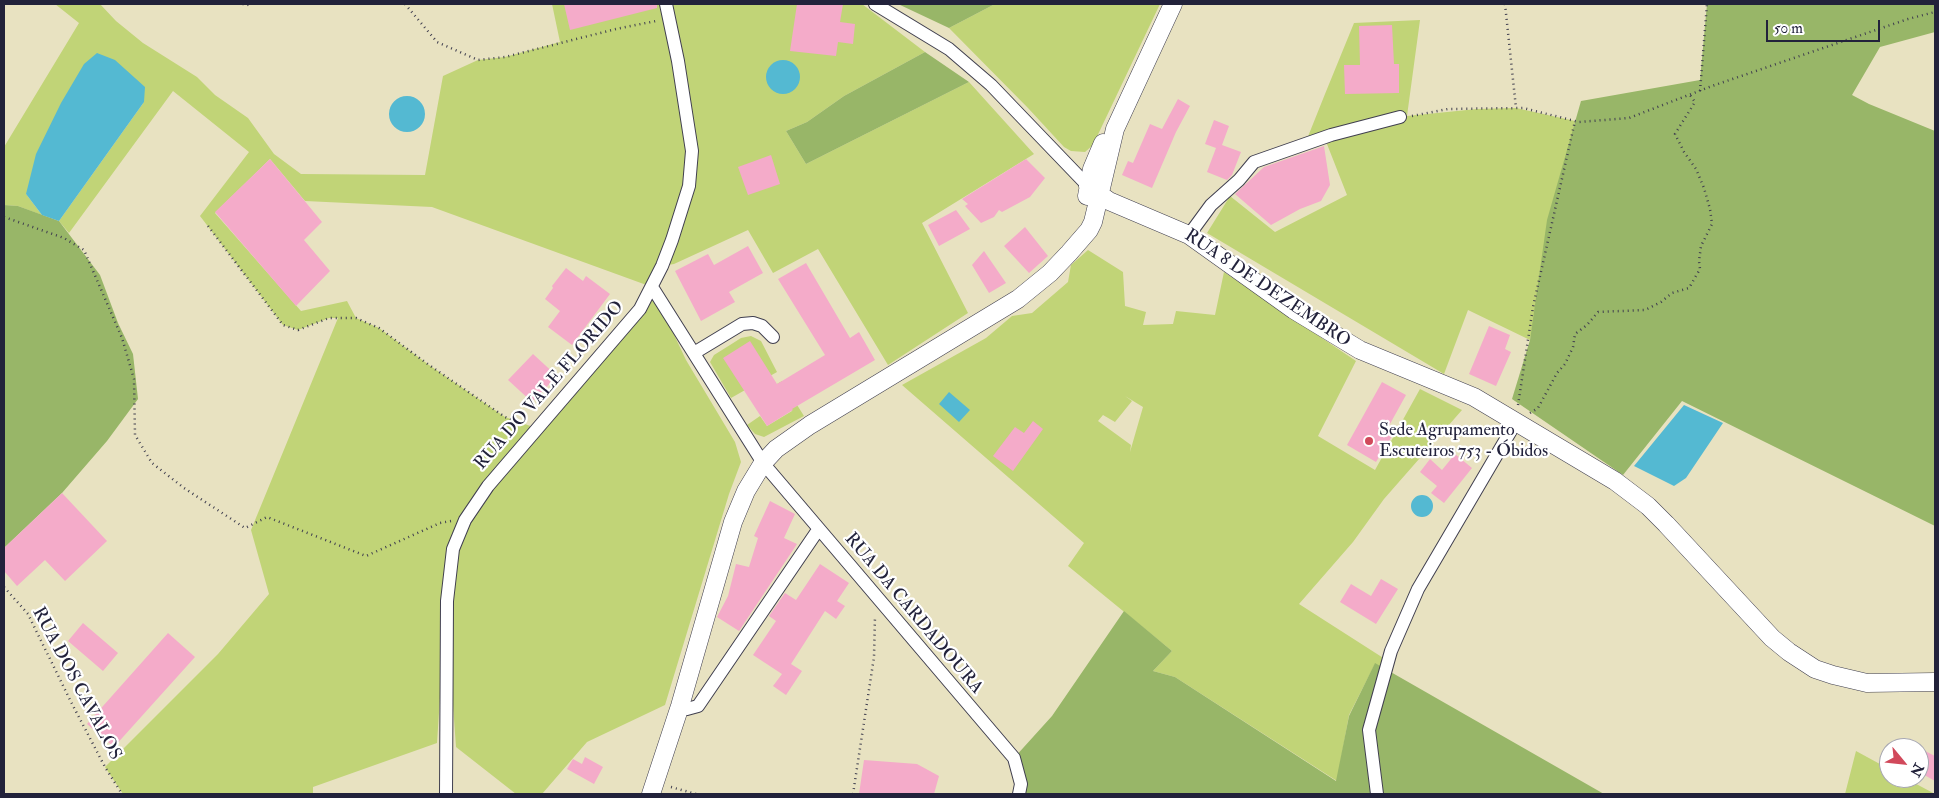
<!DOCTYPE html>
<html>
<head>
<meta charset="utf-8">
<style>
  body { margin:0 }
  #map { position:relative; width:1939px; height:798px; overflow:hidden; background:#e8e2c1; font-family:"IM FELL Double Pica",serif }
  canvas { display:block }
  .frame { position:absolute; inset:0; border:5px solid #22223b; pointer-events:none }
  .north { position:absolute; left:1879px; top:738px; width:50px; height:50px; box-sizing:border-box; background:#fff; border:1px solid #a7a7b1; border-radius:50%; rotate:118deg; font-size:14px; font-weight:700; line-height:20px; text-align:center; color:#22223b }
  .north::after { content:''; display:block; margin:auto; width:18px; height:22px; background:#d1495b; clip-path:polygon(50% 0,100% 100%,50% 72%,0 100%) }
  .scale { position:absolute; left:1766px; top:20px; width:114px; height:22px; box-sizing:border-box; border:2px solid #22223b; border-top:0; padding-left:6px; font-size:15px; line-height:18px; white-space:nowrap; color:#22223b; -webkit-text-stroke:4px #fff; paint-order:stroke }
</style>
</head>
<body>
<div id="map">
<canvas width="1939" height="798"></canvas>
<div class="frame"></div>
<div class="north">N</div>
<div class="scale">50 m</div>
</div>
<script>
const c = document.querySelector('canvas').getContext('2d');
c.lineJoin = 'round';
function fill(path, color) {
  c.fillStyle = color;
  c.fill(path, 'evenodd');
}
function shape(rows) {
  const path = new Path2D();
  for (const r of rows) {
    if (r.length === 3) {
      path.moveTo(r[0] + r[2], r[1]);
      path.arc(r[0], r[1], r[2], 0, 2 * Math.PI);
      continue;
    }
    path.moveTo(r[0], r[1]);
    for (let i = 2; i < r.length; i += 2) path.lineTo(r[i], r[i + 1]);
  }
  return path;
}
function strokePath(path, color, width, dash) {
  c.strokeStyle = color;
  c.lineWidth = width;
  c.lineCap = dash ? 'butt' : 'round';
  c.setLineDash(dash || []);
  c.stroke(path);
}
function drawText(font, color, halo, rows, align = 'center') {
  c.font = font + ' "IM FELL Double Pica",serif';
  c.lineWidth = 4.5;
  c.setLineDash([]);
  c.textBaseline = 'middle';
  c.strokeStyle = halo;
  c.fillStyle = color;
  for (const [text, x, y, turn = 0] of rows) {
    c.save();
    c.translate(x, y);
    c.rotate((+turn || 0) * Math.PI / 180);
    c.textAlign = isNaN(turn) ? turn : align;
    if (halo) c.strokeText(text, 0, 0);
    c.fillText(text, 0, 0);
    c.restore();
  }
}
fill(shape([
  [55,4,100,4,116,21,143,43,197,77,215,95,248,118,274,154,301,174,425,175,443,76,478,60,505,57,560,42,552,4,862,4,925,52,844,96,807,122,786,131,806,164,969,82,1034,154,922,223,968,313,888,365,818,249,773,273,748,230,674,264,662,266,652,288,686,360,735,442,741,462,729,494,665,705,587,742,542,794,516,794,456,747,446,606,437,743,313,787,313,794,123,794,105,767,218,654,269,594,251,530,338,318,329,318,298,330,283,325,200,216,249,152,173,91,69,233,59,221,144,102,26,194,42,215,18,206,4,205,4,147,79,23],
  [270,159,305,201,432,207,652,287,536,428,505,417,429,365,379,328,356,318,347,301,301,311,215,213],
  [995,4,1160,4,1093,145,1085,152,1071,151,1064,147,1028,108,949,28],
  [1420,20,1407,116,1477,109,1516,108,1575,121,1530,340,1468,310,1444,374,1207,233,1230,196,1275,232,1347,195,1325,139,1305,144,1325,94,1354,23],
  [1088,250,1123,272,1125,306,1146,312,1143,325,1173,324,1176,311,1215,315,1224,272,1356,361,1318,436,1375,470,1420,389,1462,410,1384,499,1353,542,1299,604,1388,661,1386,669,1375,664,1349,715,1337,781,1175,677,1153,671,1172,651,1068,566,1084,543,902,385,986,338,1012,316,1032,313,1068,282,1071,265],
  [1125,396,1143,407,1130,452,1131,445,1098,421,1103,415,1115,422,1132,401],
  [751,336,761,341,777,372,731,398,710,362,714,355,730,345,741,338],
  [782,381,804,416,764,437,755,434,747,425,760,416,767,426,792,411,777,384],
  [1856,751,1889,769,1889,778,1905,778,1935,794,1845,794]
]), '#c1d477');
fill(shape([
  [898,4,995,4,949,28],
  [1707,4,1935,4,1935,32,1880,47,1852,95,1869,104,1935,131,1935,526,1682,401,1623,475,1512,399,1530,340,1547,220,1581,101,1700,80],
  [925,52,969,82,806,164,786,131,807,122,844,96],
  [4,205,18,206,59,221,100,275,118,323,133,354,138,399,107,441,62,493,4,548],
  [1124,611,1172,651,1153,671,1175,677,1336,781,1349,716,1375,663,1604,794,1019,794,1014,758,1052,716]
]), '#98b668');
fill(shape([
  [97,53,115,60,145,87,144,102,59,221,42,215,26,194,36,154,61,103,84,64],
  [783,77,17],
  [407,114,18],
  [949,392,970,410,959,422,939,404],
  [1684,405,1723,423,1686,478,1674,486,1634,466],
  [1422,506,11]
]), '#54b9d2');
fill(shape([
  [564,4,657,4,657,8,570,30],
  [797,4,843,4,840,22,855,24,853,44,838,42,836,56,790,51],
  [1392,25,1394,64,1399,64,1399,93,1345,94,1344,65,1360,65,1359,26],
  [1178,99,1190,106,1176,132,1152,188,1122,175,1128,161,1133,163,1150,124,1162,129],
  [1214,120,1229,126,1222,145,1241,152,1232,175,1227,180,1207,172,1216,148,1205,144],
  [1324,146,1330,185,1321,201,1300,209,1271,225,1235,194,1264,167],
  [771,155,780,184,748,195,738,167],
  [270,159,322,222,304,240,330,271,296,306,215,212],
  [1026,159,1045,178,1030,197,1002,212,999,210,994,217,981,223,965,206,968,204,962,199],
  [956,210,970,229,939,246,928,225],
  [1025,227,1048,256,1029,273,1004,246],
  [748,246,763,273,729,292,735,302,701,321,675,271,708,254,714,265],
  [984,251,1006,283,989,293,972,265],
  [806,263,850,338,859,332,875,360,792,409,793,410,767,426,723,358,750,341,777,384,825,355,778,279],
  [566,268,583,281,586,276,610,294,572,345,548,327,560,311,545,299,553,288,552,286],
  [1489,326,1510,335,1505,349,1511,352,1496,386,1469,374],
  [533,354,557,376,532,402,508,380],
  [1382,382,1406,395,1385,433,1392,436,1376,462,1347,445],
  [1033,421,1043,429,1013,471,993,456,1015,427,1024,433],
  [1455,454,1472,468,1444,503,1431,493,1437,486,1420,472,1430,459,1442,470],
  [62,493,107,541,65,581,45,560,17,586,4,571,4,548],
  [770,501,795,514,784,538,797,544,739,631,717,617,728,596,736,564,749,567,758,538,754,536],
  [820,564,849,583,837,601,845,606,836,619,825,611,791,664,802,671,786,695,773,686,782,674,753,655,776,621,769,616,785,593,796,600],
  [1381,579,1398,589,1376,624,1340,602,1351,584,1371,596],
  [83,623,118,653,103,671,68,641],
  [168,633,195,657,114,747,87,724],
  [1919,748,1935,756,1935,781,1919,772],
  [585,757,603,767,594,784,567,769,573,759,582,764],
  [864,760,917,764,939,776,934,794,859,794]
]), '#f4abc9');
const street = shape([
  [875,4,949,49,991,85,1088,186],
  [1189,235,1211,205,1239,180,1254,162,1331,135,1400,117],
  [652,287,763,463,1014,758,1021,784,1019,794],
  [694,353,742,324,753,323,762,326,773,337],
  [680,706,687,709,698,706,818,530],
  [446,794,447,601,453,549,465,520,488,486,640,309,662,266,672,240,689,186,692,151,678,61,666,4],
  [1377,794,1369,730,1391,651,1418,589,1516,422]
]);
const secondary = shape([
  [1088,186,1109,201,1189,235,1294,310,1360,350,1474,397,1615,481,1648,506,1666,524,1772,638,1789,652,1815,669,1833,675,1867,683,1935,682],
  [1087,196,1092,169,1103,143],
  [651,794,680,706,733,522,746,491,763,463,776,449,810,425,1018,299,1050,273,1069,253,1089,230,1093,222,1115,129,1173,4]
]);
strokePath(street, '#403f4f', 14);
strokePath(secondary, '#403f4f', 19);
strokePath(shape([
  [243,4,246,6,249,4],
  [405,4,437,42,478,60,505,57,616,29,656,21],
  [1505,4,1516,108],
  [1700,91,1707,4],
  [1412,116,1448,109,1523,108,1579,122,1629,118,1712,86,1908,19,1935,12],
  [4,217,64,238,84,250,122,338,134,379,135,435,152,463,184,488,245,528,267,517,366,556,440,523,451,521],
  [208,226,283,325,298,330,329,318,356,318,379,328,429,365,505,417,523,424],
  [1518,405,1533,307,1575,121],
  [1530,413,1538,408,1557,373,1565,364,1573,347,1575,334,1587,325,1598,312,1645,310,1661,302,1672,293,1689,288,1700,269,1699,261,1701,246,1712,224,1710,209,1704,188,1696,169,1684,152,1675,134,1695,102,1690,95],
  [4,587,28,614,70,700,105,767,122,794],
  [671,787,696,794],
  [853,794,874,657,875,616]
]), '#403f4f', 2.5, [1, 4]);
strokePath(street, '#fff', 12);
strokePath(secondary, '#fff', 18);
for (const [x, y, r, color] of [
  [1369,441,5,"#d1495b"]
]) {
  const dot = new Path2D();
  dot.arc(x, y, r, 0, 2 * Math.PI);
  c.fillStyle = color;
  c.fill(dot);
  strokePath(dot, '#fff', 2);
}
drawText('18px', '#22223b', '#fff', [
  ["RUA 8 DE DEZEMBRO",1267,289,34],
  ["RUA DO VALE FLORIDO",550,386,-49],
  ["RUA DA CARDADOURA",913,614,50],
  ["RUA DOS CAVALOS",76,684,62]
]);
drawText('18px', '#22223b', '#fff', [
  ["Sede Agrupamento",1379,431],
  ["Escuteiros 753 - Óbidos",1379,452]
], 'left');
</script>
</body>
</html>
